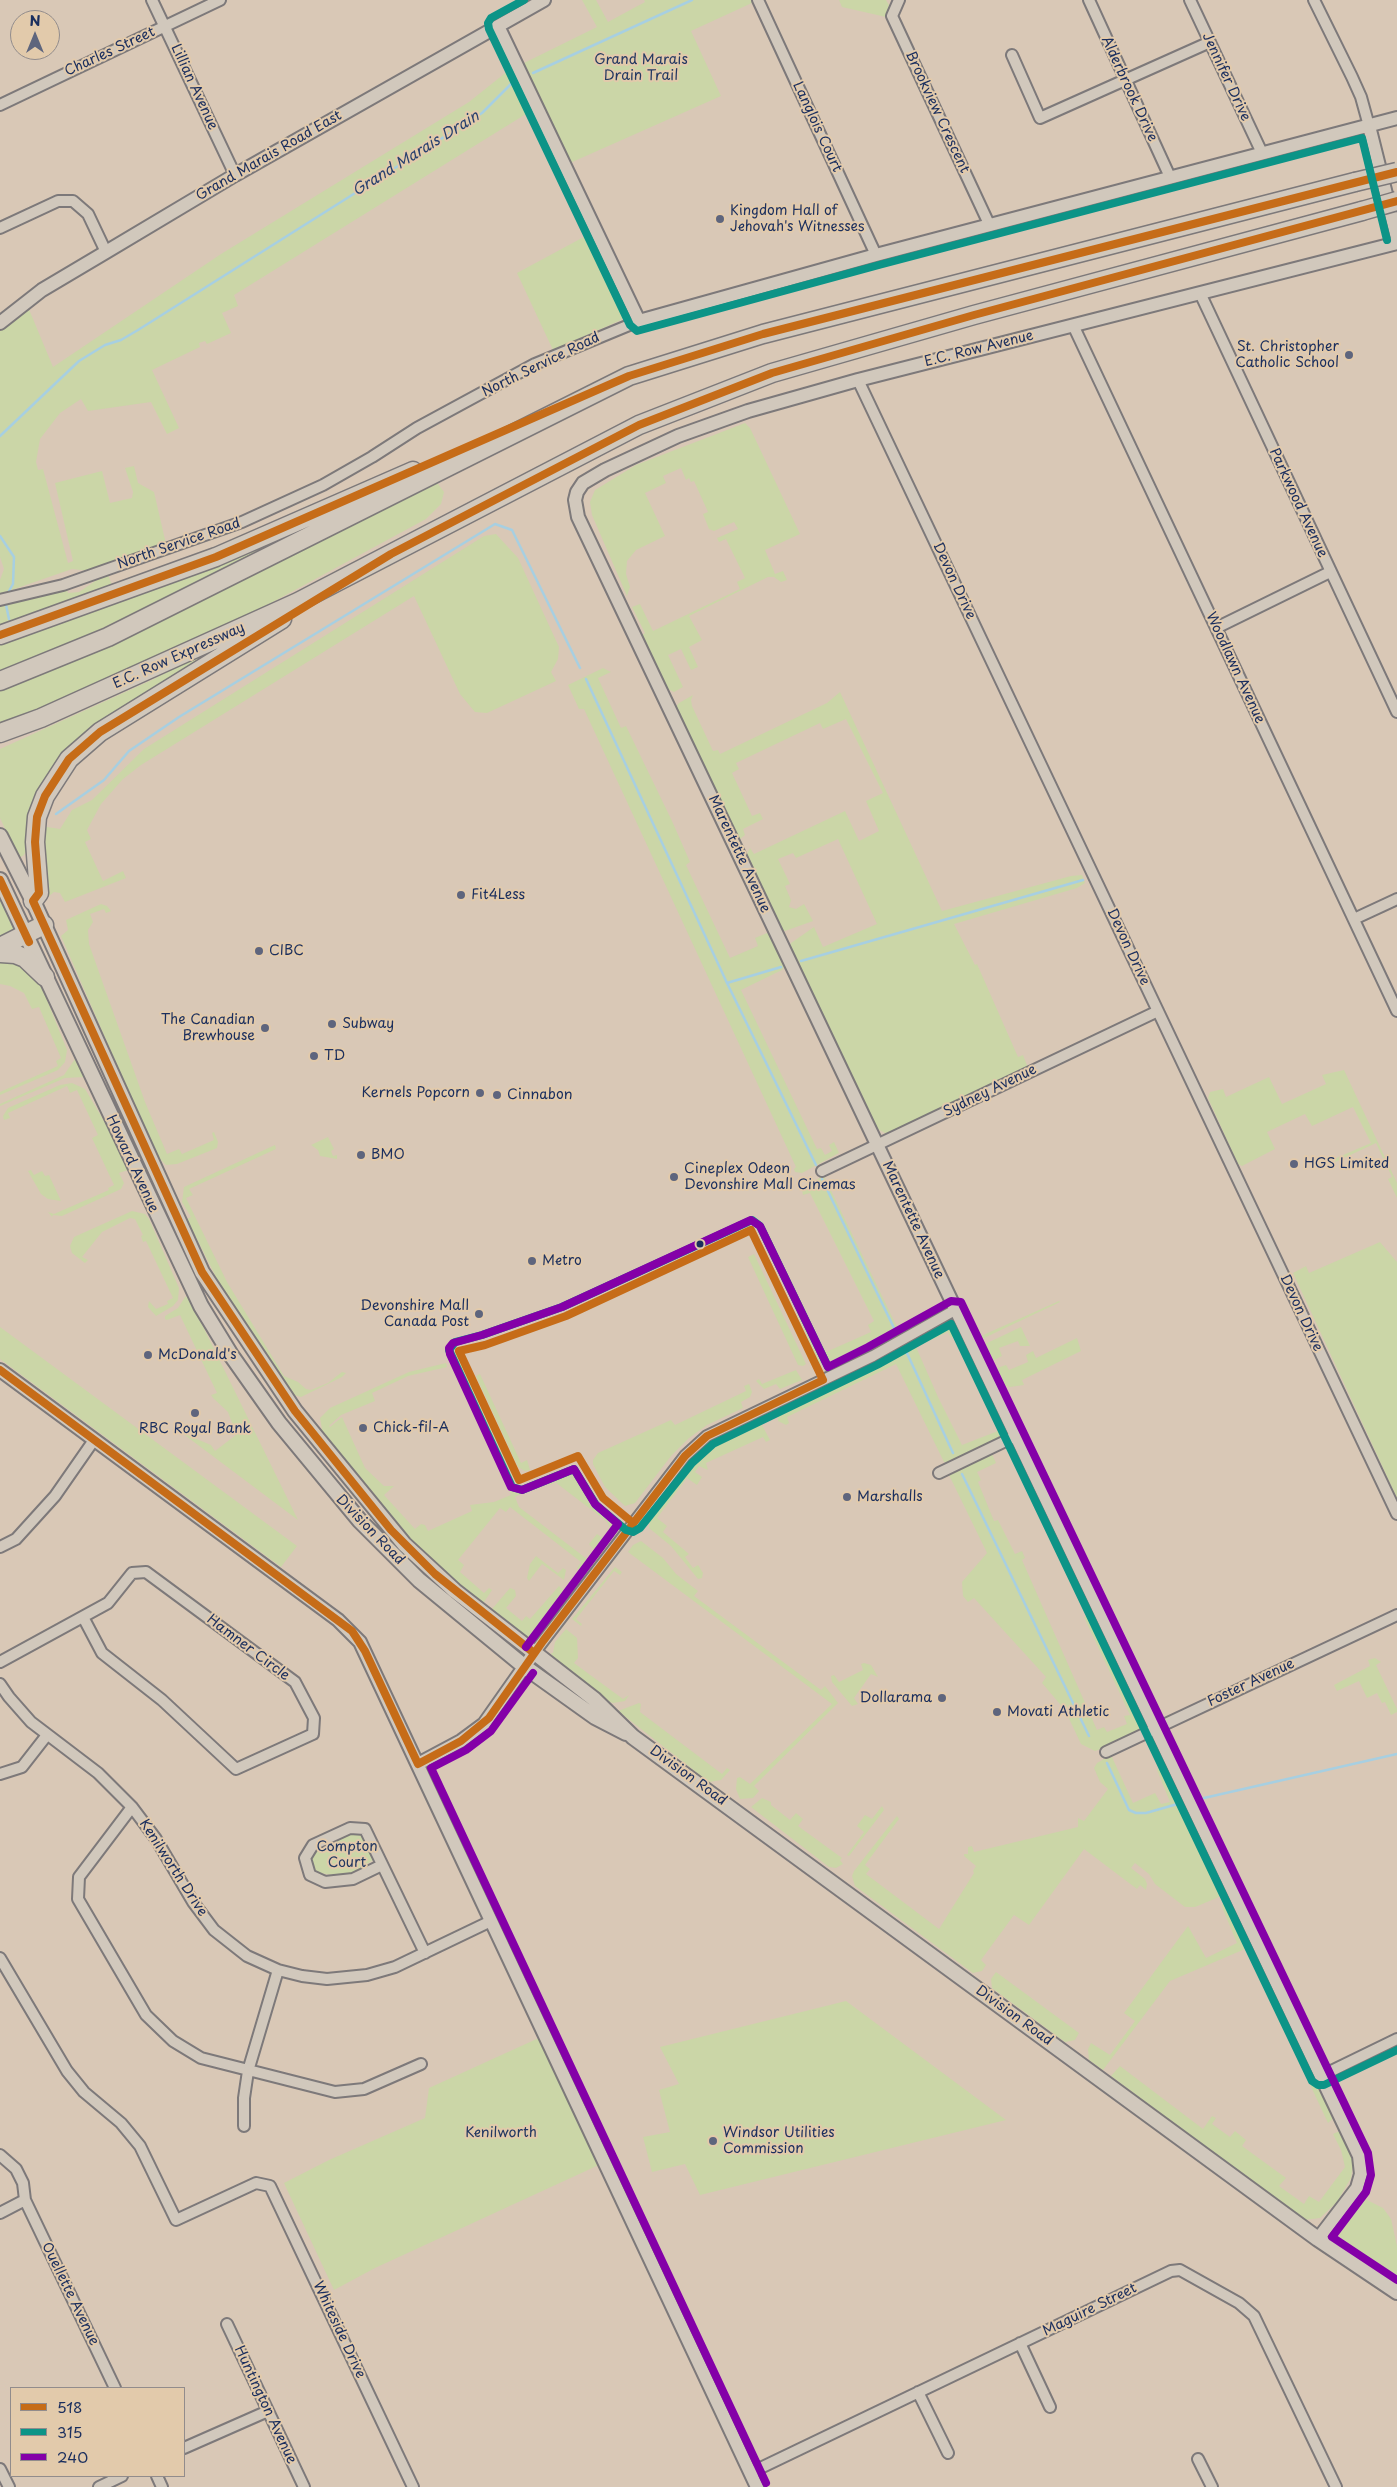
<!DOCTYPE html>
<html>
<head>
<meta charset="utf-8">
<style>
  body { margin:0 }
  #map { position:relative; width:1397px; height:2487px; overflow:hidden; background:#d9c8b6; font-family:"Playpen Sans",sans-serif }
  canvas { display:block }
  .legend { position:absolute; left:10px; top:2387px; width:175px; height:90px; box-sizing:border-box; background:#e2caab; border:1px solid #928c8c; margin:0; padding:6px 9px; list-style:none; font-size:15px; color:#1b2f5e }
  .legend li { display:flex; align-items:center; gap:10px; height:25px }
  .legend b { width:25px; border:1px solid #928c8c }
  .north { position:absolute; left:10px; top:10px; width:50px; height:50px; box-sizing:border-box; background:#e2caab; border:1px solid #928c8c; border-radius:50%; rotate:0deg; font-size:14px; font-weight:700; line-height:20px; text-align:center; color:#1b2f5e }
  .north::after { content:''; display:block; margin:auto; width:18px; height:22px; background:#5e657d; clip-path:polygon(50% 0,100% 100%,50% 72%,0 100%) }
</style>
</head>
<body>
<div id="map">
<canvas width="1397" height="2487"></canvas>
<ul class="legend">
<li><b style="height:6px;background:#c66c18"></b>518</li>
<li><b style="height:6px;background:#0c9487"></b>315</li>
<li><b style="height:6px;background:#8400a8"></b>240</li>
</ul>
<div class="north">N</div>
</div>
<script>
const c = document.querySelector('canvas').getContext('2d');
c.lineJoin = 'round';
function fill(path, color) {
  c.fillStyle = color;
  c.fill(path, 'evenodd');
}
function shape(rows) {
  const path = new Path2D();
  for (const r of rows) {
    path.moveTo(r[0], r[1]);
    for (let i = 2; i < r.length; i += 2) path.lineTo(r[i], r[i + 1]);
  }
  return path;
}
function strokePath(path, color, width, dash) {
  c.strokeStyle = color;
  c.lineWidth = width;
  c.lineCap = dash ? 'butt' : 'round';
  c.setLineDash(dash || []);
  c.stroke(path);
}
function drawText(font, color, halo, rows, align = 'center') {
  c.font = font + ' "Playpen Sans",sans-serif';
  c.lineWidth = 4;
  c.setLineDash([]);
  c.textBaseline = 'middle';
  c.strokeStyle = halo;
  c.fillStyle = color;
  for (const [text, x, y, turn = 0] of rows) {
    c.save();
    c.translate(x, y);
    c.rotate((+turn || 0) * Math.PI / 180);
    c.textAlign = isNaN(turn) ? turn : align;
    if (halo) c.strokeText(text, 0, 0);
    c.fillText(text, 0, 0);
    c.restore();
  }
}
fill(shape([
  [582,0,596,0,608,22,645,2,644,0,753,0,754,2,691,31,721,96,570,163,524,63,597,27],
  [839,0,886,0,889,5,886,17,842,7],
  [514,66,534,109,234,295,238,306,222,313,231,333,207,344,205,341,199,343,200,347,152,370,179,428,167,434,151,402,88,411,81,399,60,413,40,439,36,462,38,470,43,469,68,563,73,561,55,483,102,471,110,503,132,498,133,492,125,468,134,466,138,483,154,492,166,544,91,571,72,569,0,594,0,580,4,569,0,557,0,331,28,307,53,367,221,254,469,102],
  [593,232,626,304,625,313,621,320,553,350,517,273],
  [745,423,750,428,800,534,765,550,775,574,783,571,787,580,781,582,774,577,768,577,689,616,702,640,689,647,698,667,691,670,681,649,668,655,683,687,674,692,668,689,641,636,645,633,632,607,640,604,653,631,740,589,737,582,745,578,726,539,719,542,717,538,738,529,734,522,714,531,709,529,703,514,708,512,694,481,691,482,689,478,686,480,681,468,663,476,666,483,645,493,665,536,636,550,627,561,626,574,630,587,627,596,592,515,590,502,595,490,636,465],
  [429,483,438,484,444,492,441,504,426,519,258,610,173,652,0,725,0,690,65,662],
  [325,516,177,592,90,634,0,672,0,640],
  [496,534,518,558,559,647,558,659,551,672,556,681,487,713,475,712,460,694,414,596,141,765,123,779,101,804,87,830,91,839,85,842,103,881,123,871,126,878,65,902,60,893,54,892,48,897,44,891,43,857,46,853,42,846,41,826,60,829,72,810,92,800,144,749,484,536],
  [108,575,112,585,0,626,0,603,66,588,68,593,79,592,98,579],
  [283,611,78,745,24,855,19,858,0,818,0,749,154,679],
  [603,668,611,672,598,678,621,728,626,726,672,821,690,862,686,865,730,958,758,946,755,938,767,933,772,935,786,964,782,970,741,990,817,1149,821,1148,825,1155,832,1151,829,1145,834,1142,839,1153,802,1173,795,1172,794,1169,796,1167,584,709,579,709,568,685],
  [840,692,942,911,1071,876,1082,875,1085,883,1077,888,954,924,975,965,977,964,1018,1057,1023,1055,1028,1068,892,1132,885,1133,872,1126,788,948,791,943,814,927,823,947,877,924,838,839,796,858,793,853,778,859,790,884,785,886,791,900,789,907,796,909,804,904,813,921,785,931,779,930,745,858,750,848,754,854,845,811,859,841,879,831,866,801,883,793,846,719,823,729,820,723,736,763,739,769,732,773,752,816,760,813,763,819,743,829,745,835,740,839,733,833,674,709,679,703,693,695,691,700,692,706,713,751,718,750,720,754,827,703],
  [0,897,14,927,14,930,0,938],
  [101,904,107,906,111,911,106,913,104,909,90,914,93,922,88,930,89,944,145,1102,167,1154,179,1149,182,1154,214,1140,212,1133,214,1132,218,1142,217,1148,177,1164,166,1165,156,1155,61,936,68,930,66,920],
  [0,956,13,957,37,975,67,1050,65,1062,58,1070,0,1095,0,1092,58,1066,56,1061,61,1058,39,1007,32,1009,24,993,10,986,0,984],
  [75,1059,84,1077,65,1078,0,1106,0,1104,64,1075],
  [1344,1070,1397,1183,1397,1198,1388,1179,1392,1177,1376,1143,1329,1165,1327,1162,1371,1143,1353,1107,1312,1126,1305,1114,1267,1132,1275,1149,1242,1166,1238,1164,1208,1098,1210,1092,1223,1089,1226,1097,1269,1077,1282,1104,1326,1084,1322,1075],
  [72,1083,85,1089,107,1126,128,1170,119,1173,124,1183,121,1189,62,1216,53,1215,52,1217,48,1212,54,1214,109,1190,108,1188,114,1185,92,1138,98,1135,77,1090,70,1093,67,1086,8,1113,10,1118,4,1120,3,1116,8,1108,60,1085],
  [328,1137,334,1149,331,1151,333,1156,337,1155,337,1159,320,1156,318,1150,311,1145],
  [275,1145,276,1149,189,1189,193,1195,186,1198,227,1282,284,1376,298,1382,306,1389,311,1390,328,1383,342,1372,346,1373,342,1377,301,1397,291,1394,224,1293,187,1219,191,1217,182,1202,184,1187],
  [31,1170,34,1175,42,1171,45,1176,49,1175,61,1201,48,1199,41,1194,28,1171],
  [824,1176,898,1329,826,1365,822,1362,819,1363,797,1314,798,1310,806,1310,807,1312,800,1315,816,1348,822,1345,826,1352,871,1332,868,1325,874,1321,810,1193,803,1195,802,1190,807,1184],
  [132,1211,145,1214,149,1219,179,1288,178,1300,173,1306,156,1316,148,1307,149,1301,156,1309,168,1304,167,1301,173,1298,146,1241,143,1242,141,1236,143,1235,135,1219,130,1218,102,1232,82,1257,88,1260,85,1263,72,1253,70,1246,74,1237],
  [1380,1242,1397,1262,1397,1498,1293,1273,1306,1266,1309,1273],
  [754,1254,806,1364,803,1366,798,1365,748,1257],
  [188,1296,298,1520,182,1433,211,1445,215,1451,236,1435,230,1430,232,1423,228,1412,213,1398,211,1395,217,1393,180,1315,167,1320,165,1319,165,1316,178,1308,185,1297],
  [1059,1301,1060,1302,982,1339,970,1332,976,1327,981,1336],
  [0,1327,297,1546,281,1567,0,1359],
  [1021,1327,1030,1346,1020,1346,1018,1341,999,1348,1002,1356,990,1362,983,1359,985,1344],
  [946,1329,956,1333,951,1338,948,1332,916,1347,938,1397,962,1445,998,1431,994,1423,1001,1416,1005,1424,1004,1430,998,1440,949,1463,944,1462,896,1364,787,1417,789,1423,786,1425,778,1421,778,1413,780,1414,783,1411,842,1385,842,1382],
  [1077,1338,1081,1351,1022,1380,1024,1385,1010,1387,994,1383,992,1377,994,1369,1006,1365,1009,1370,1028,1362,1026,1355,1033,1351,1036,1358],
  [446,1363,447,1367,408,1376,372,1393,375,1401,341,1415,329,1426,330,1427,342,1417,365,1468,384,1486,394,1486,384,1495,415,1529,421,1524,425,1525,428,1531,472,1511,470,1505,494,1502,511,1495,508,1487,516,1488,521,1494,515,1497,519,1507,587,1559,594,1550,589,1544,597,1534,603,1538,610,1527,606,1521,555,1482,550,1485,547,1479,548,1475,562,1469,571,1469,575,1472,589,1497,615,1523,613,1524,613,1532,584,1572,577,1568,581,1562,510,1507,506,1512,500,1508,458,1560,464,1565,460,1572,484,1593,489,1588,492,1590,484,1602,478,1604,420,1554,320,1433,320,1430,322,1429,320,1418,330,1408,409,1372],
  [796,1370,802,1380,780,1389,776,1384,764,1389,756,1381,759,1379,762,1384],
  [480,1374,521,1463,527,1460,530,1470,525,1471,518,1467,476,1376],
  [749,1384,752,1392,750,1397,741,1402,743,1408,707,1425,689,1438,671,1456,635,1503,625,1506,605,1487,593,1464,593,1460,598,1453,671,1420,675,1425,746,1391,744,1386],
  [754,1424,762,1425,770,1440,766,1442,763,1437,706,1463,708,1470,699,1466,695,1472,702,1477,697,1485,687,1478,657,1518,667,1526,663,1532,689,1554,685,1557,693,1568,698,1565,703,1573,702,1578,698,1579,671,1546,649,1528,650,1518,685,1471,701,1454,722,1440],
  [992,1454,996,1463,977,1472,981,1480,978,1482,994,1521,998,1520,1015,1554,1022,1551,1025,1558,1022,1560,1097,1730,1104,1727,1107,1732,1127,1724,1124,1716,1130,1715,1084,1617,1089,1615,1096,1615,1145,1719,1143,1729,1104,1748,1095,1751,1081,1744,1065,1710,1042,1683,1046,1677,974,1598,968,1602,963,1596,962,1582,987,1553,949,1475],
  [641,1541,663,1558,676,1574,698,1591,694,1596,821,1690,825,1686,838,1703,754,1786,759,1791,753,1798,740,1799,736,1789,737,1778,740,1777,750,1784,832,1704,628,1552,633,1545],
  [536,1556,558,1573,563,1568,566,1570,564,1580,542,1564,529,1581,527,1578,530,1564],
  [615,1567,622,1572,620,1575,614,1571,576,1619,582,1624,581,1626,572,1619],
  [572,1580,576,1581,530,1638,524,1638,492,1615,492,1609,510,1588,515,1590,516,1596,506,1608,522,1621,526,1616,530,1619,559,1586,564,1591],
  [566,1629,577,1638,578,1658,574,1663,623,1699,629,1695,625,1701,613,1703,602,1699,553,1658,551,1653,553,1653,555,1642],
  [1375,1658,1381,1662,1376,1665,1397,1709,1397,1712,1391,1715,1385,1702,1382,1703,1377,1693,1367,1698,1359,1681,1337,1691,1334,1685,1370,1666,1368,1660],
  [864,1663,871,1665,878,1677,871,1674,854,1698,858,1704,852,1706,832,1682,831,1676,834,1675,839,1682,863,1670,861,1664],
  [639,1703,641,1704,640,1712,722,1774,727,1768,730,1770,721,1780,709,1782,618,1711],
  [1111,1755,1133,1803,1155,1793,1161,1804,1170,1802,1157,1770,1159,1767,1168,1766,1225,1887,1219,1897,1195,1907,1185,1907,1155,1884,1149,1874,1135,1863,1131,1868,1145,1879,1147,1884,1146,1890,1140,1885,1137,1889,1084,1849,1029,1925,1014,1915,981,1960,986,1965,982,1971,973,1973,855,1886,852,1876,854,1871,897,1816,899,1819,865,1865,870,1869,866,1874,939,1929,974,1873,973,1871,976,1866,964,1856,964,1854,968,1854,968,1847,972,1846,974,1852,1078,1827,1078,1818,1084,1821,1108,1789,1100,1782,1094,1768,1097,1763],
  [762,1798,771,1802,771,1805,790,1820,796,1813,803,1819,798,1826,842,1858,840,1860,843,1864,836,1868,829,1867,751,1807],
  [882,1806,884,1810,849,1856,847,1855,864,1832,857,1826,865,1815,872,1819],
  [355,1832,365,1839,373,1856,373,1860,351,1874,332,1875,315,1872,311,1866,311,1860,316,1849],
  [1222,1904,1234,1905,1260,1959,1253,1965,1245,1949,1170,1981,1103,2070,1089,2060,1088,2049,1091,2043,1110,2055,1135,2021,1124,2013,1188,1926,1206,1958,1237,1943,1222,1907],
  [996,1972,1079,2033,1075,2040,1065,2042,992,1988,991,1979],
  [1259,1979,1270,1979,1298,2038,1294,2043,1291,2043],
  [846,2001,1006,2120,700,2195,685,2164,652,2172,643,2137,670,2132,659,2090,679,2084,660,2047],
  [541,2037,601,2164,375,2268,334,2290,284,2183,329,2160,425,2118,429,2088],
  [1120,2066,1203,2129,1212,2116,1216,2118,1212,2124,1230,2137,1235,2131,1246,2140,1242,2146,1286,2178,1279,2186,1304,2204,1309,2196,1319,2202,1345,2167,1341,2150,1333,2134,1342,2130,1354,2159,1351,2178,1337,2202,1320,2218,1304,2220,1111,2076],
  [1314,2071,1335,2117,1328,2123,1306,2076],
  [1356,2199,1365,2199,1383,2208,1391,2219,1397,2246,1397,2281,1346,2249,1339,2240,1340,2220]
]), '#cbd6a7');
strokePath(shape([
  [533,73,692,0],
  [0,436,79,361,105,345,121,340,138,330,482,113,513,82],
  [0,536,14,557,13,584,9,591],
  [6,605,9,619],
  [586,679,727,983,816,1165],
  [56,814,104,780,129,751,179,717,495,524,512,530,580,668],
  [801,961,1083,880],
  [727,983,781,967],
  [822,1179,894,1328],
  [906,1351,953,1453],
  [962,1474,1089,1736],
  [1107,1763,1129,1810,1136,1813,1146,1813,1181,1803],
  [1204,1798,1397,1754]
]), '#a7cfe1', 2.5);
const minor = shape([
  [152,0,235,175],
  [758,0,876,255],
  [899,0,892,16,989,224],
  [1089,0,1170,177],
  [1190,0,1262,153],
  [1314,0,1352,77,1361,97,1369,126],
  [1012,55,1040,118,1210,42],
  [0,105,220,0],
  [0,228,58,201,73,201,88,214,106,252],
  [1200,293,1397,712],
  [1073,325,1397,1011],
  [858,380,1397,1514],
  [0,600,63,585,242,522,323,485,372,457,417,428,535,364,639,321],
  [1216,628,1330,572],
  [1354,919,1397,899],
  [822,1171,1158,1011],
  [939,1473,1016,1436],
  [0,1547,16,1539,55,1496,94,1440],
  [534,1653,685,1456,707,1436,873,1356,955,1310],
  [0,1662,108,1603,132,1573,146,1572,295,1682,314,1718,313,1734,236,1769,162,1700,102,1653,83,1617],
  [0,1684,9,1697,31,1722,98,1773,132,1807,156,1839,193,1902,214,1930,247,1956,278,1970,302,1976,327,1979,367,1975,395,1967,491,1921],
  [1106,1752,1397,1615],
  [0,1774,22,1767,47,1735],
  [132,1807,79,1877,78,1899,146,2015,173,2041,201,2058,335,2092,364,2089,421,2064],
  [382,1865,353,1879,325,1882,310,1875,305,1858,313,1845,350,1828,365,1829,425,1953],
  [0,1958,67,2071,84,2092,121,2123,140,2146,176,2220,256,2183,270,2186,413,2487],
  [1321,2076,1397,2039],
  [244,2126,244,2098,248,2071,278,1970],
  [0,2155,16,2169,23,2183,25,2200,115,2388],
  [0,2213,25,2200],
  [227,2324,304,2487],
  [1020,2343,1050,2407],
  [918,2392,948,2453],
  [184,2448,268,2411],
  [1198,2459,1212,2487],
  [0,2469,9,2487],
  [750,2473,1171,2271,1180,2270,1239,2303,1254,2316,1336,2487],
  [157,2476,162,2487],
  [99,2487,122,2476]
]);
const tertiary = shape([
  [498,26,639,321,876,255,1397,118],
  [1369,126,1397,238],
  [0,323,42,290,106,252,235,175,544,0],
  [0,1370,338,1620,360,1642,757,2487],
  [418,1764,461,1741,484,1724,534,1653],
  [1318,2239,1357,2188,1361,2174,1359,2156,578,517,575,500,577,492,583,483,605,470,678,436,748,411,858,380,1397,243]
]);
const secondary = shape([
  [0,836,33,901,202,1272,295,1411,404,1544,455,1591,594,1699,633,1737,1318,2239,1397,2292],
  [0,880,201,1306,231,1355,279,1423,360,1521,419,1580,525,1667,595,1717,626,1733]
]);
const motorway = shape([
  [0,635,216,557,413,471],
  [0,681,108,637,629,376,763,334,1355,182],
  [0,733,41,718,298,602,639,425,772,373,974,315,1362,211],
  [33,901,39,893,35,842,37,817,45,796,69,759,100,732,282,619],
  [0,947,44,925],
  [0,953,15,954,25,958,45,977]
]);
strokePath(minor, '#7d797a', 14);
strokePath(tertiary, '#7d797a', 16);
strokePath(secondary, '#7d797a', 18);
strokePath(motorway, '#7d797a', 21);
strokePath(minor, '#d1c8bc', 10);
strokePath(tertiary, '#d1c8bc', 12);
strokePath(secondary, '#d1c8bc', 14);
strokePath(motorway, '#d1c8bc', 18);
const motorwayBridge = shape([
  [1355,182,1397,172],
  [1362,211,1397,201]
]);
strokePath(motorwayBridge, '#7d797a', 21, []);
strokePath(motorwayBridge, '#d1c8bc', 18);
strokePath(shape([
  [0,635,216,557,629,376,763,334,1397,172],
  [0,880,29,942],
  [0,1370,352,1631,365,1651,418,1764,461,1741,489,1718,543,1641,685,1456,707,1436,823,1380,751,1230,566,1316,485,1345,459,1351,519,1480,578,1456,603,1498,632,1522],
  [534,1653,435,1574,391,1530,295,1411,202,1272,33,901,39,893,35,842,37,817,45,796,69,759,100,732,391,554,639,425,772,373,974,315,1397,201]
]), '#c66c18', 8);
strokePath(shape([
  [524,0,491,18,488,23,489,29,630,325,637,331,879,265,1362,138,1387,240],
  [828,1367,760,1226,752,1220,562,1307,482,1335,455,1342,449,1350,512,1487,522,1490,574,1469,596,1505,626,1530,633,1532,640,1528,692,1463,713,1444,877,1365,951,1324,1312,2081,1318,2085,1324,2085,1397,2050]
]), '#0c9487', 8);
strokePath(shape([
  [526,1647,618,1524,595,1504,574,1469,522,1490,511,1487,450,1354,449,1348,453,1343,482,1335,562,1307,751,1220,760,1226,828,1367,868,1347,951,1301,961,1302,1368,2153,1371,2175,1366,2192,1332,2237,1397,2280],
  [533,1673,491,1731,466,1750,431,1768,766,2483]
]), '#8400a8', 8);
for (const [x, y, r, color] of [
  [720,219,5,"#5e657d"],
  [1349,355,5,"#5e657d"],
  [461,895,5,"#5e657d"],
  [259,951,5,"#5e657d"],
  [332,1024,5,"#5e657d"],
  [265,1028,5,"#5e657d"],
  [314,1056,5,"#5e657d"],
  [480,1093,5,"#5e657d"],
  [497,1095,5,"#5e657d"],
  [361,1155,5,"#5e657d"],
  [1294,1164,5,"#5e657d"],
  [674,1177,5,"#5e657d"],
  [700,1244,4.5,"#1b2f5e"],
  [532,1261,5,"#5e657d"],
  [479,1314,5,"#5e657d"],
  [148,1355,5,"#5e657d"],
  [195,1413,5,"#5e657d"],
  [363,1428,5,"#5e657d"],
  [847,1497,5,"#5e657d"],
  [942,1698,5,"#5e657d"],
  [997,1712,5,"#5e657d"],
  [713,2141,5,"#5e657d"]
]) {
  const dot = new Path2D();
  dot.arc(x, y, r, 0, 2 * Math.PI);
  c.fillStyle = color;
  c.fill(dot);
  strokePath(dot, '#e2caab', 2);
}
drawText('14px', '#1b2f5e', '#e2caab', [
  ["Charles Street",110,52,-25],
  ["Jennifer Drive",1226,77,65],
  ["Lillian Avenue",194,87,65],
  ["Alderbrook Drive",1129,89,65],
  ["Brookview Crescent",937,112,65],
  ["Langlois Court",817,127,65],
  ["Grand Marais Road East",269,156,-30],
  ["E.C. Row Avenue",979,349,-14],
  ["North Service Road",541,365,-26],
  ["Parkwood Avenue",1298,503,65],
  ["North Service Road",179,544,-19],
  ["Devon Drive",954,581,65],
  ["E.C. Row Expressway",179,656,-24],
  ["Woodlawn Avenue",1235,668,65],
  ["Marentette Avenue",739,854,65],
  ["Devon Drive",1128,947,65],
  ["Sydney Avenue",990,1091,-26],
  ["Howard Avenue",132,1164,65],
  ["Marentette Avenue",913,1220,65],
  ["Devon Drive",1301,1313,65],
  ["Division Road",370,1530,46],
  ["Hamner Circle",248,1648,37],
  ["Foster Avenue",1251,1683,-25],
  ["Division Road",688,1776,36],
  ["Kenilworth Drive",173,1868,57],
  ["Division Road",1014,2016,36],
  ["Ouellette Avenue",70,2294,64],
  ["Maguire Street",1090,2310,-26],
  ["Whiteside Drive",339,2330,65],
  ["Huntington Avenue",265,2405,65]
]);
drawText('14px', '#233861', '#e2caab', [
  ["Grand Marais",641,60],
  ["Drain Trail",641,76],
  ["Compton",347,1847],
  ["Court",347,1863],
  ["Kenilworth",501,2133]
]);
drawText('14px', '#1b2f5e', '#e2caab', [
  ["Kingdom Hall of",730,211],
  ["Jehovah's Witnesses",730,227],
  ["St. Christopher",1339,347,"right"],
  ["Catholic School",1339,363,"right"],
  ["Fit4Less",471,895],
  ["CIBC",269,951],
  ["The Canadian",255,1020,"right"],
  ["Brewhouse",255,1036,"right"],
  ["Subway",342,1024],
  ["TD",324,1056],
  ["Kernels Popcorn",470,1093,"right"],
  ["Cinnabon",507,1095],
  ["BMO",371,1155],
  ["HGS Limited",1304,1164],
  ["Cineplex Odeon",684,1169],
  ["Devonshire Mall Cinemas",684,1185],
  ["Metro",542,1261],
  ["Devonshire Mall",469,1306,"right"],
  ["Canada Post",469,1322,"right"],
  ["McDonald's",158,1355],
  ["Chick-fil-A",373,1428],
  ["RBC Royal Bank",195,1429,"center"],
  ["Marshalls",857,1497],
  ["Dollarama",932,1698,"right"],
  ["Movati Athletic",1007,1712],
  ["Windsor Utilities",723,2133],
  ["Commission",723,2149]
], 'left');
drawText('italic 15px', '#273f6d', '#e2caab', [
  ["Grand Marais Drain",416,154,-32]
]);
</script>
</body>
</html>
